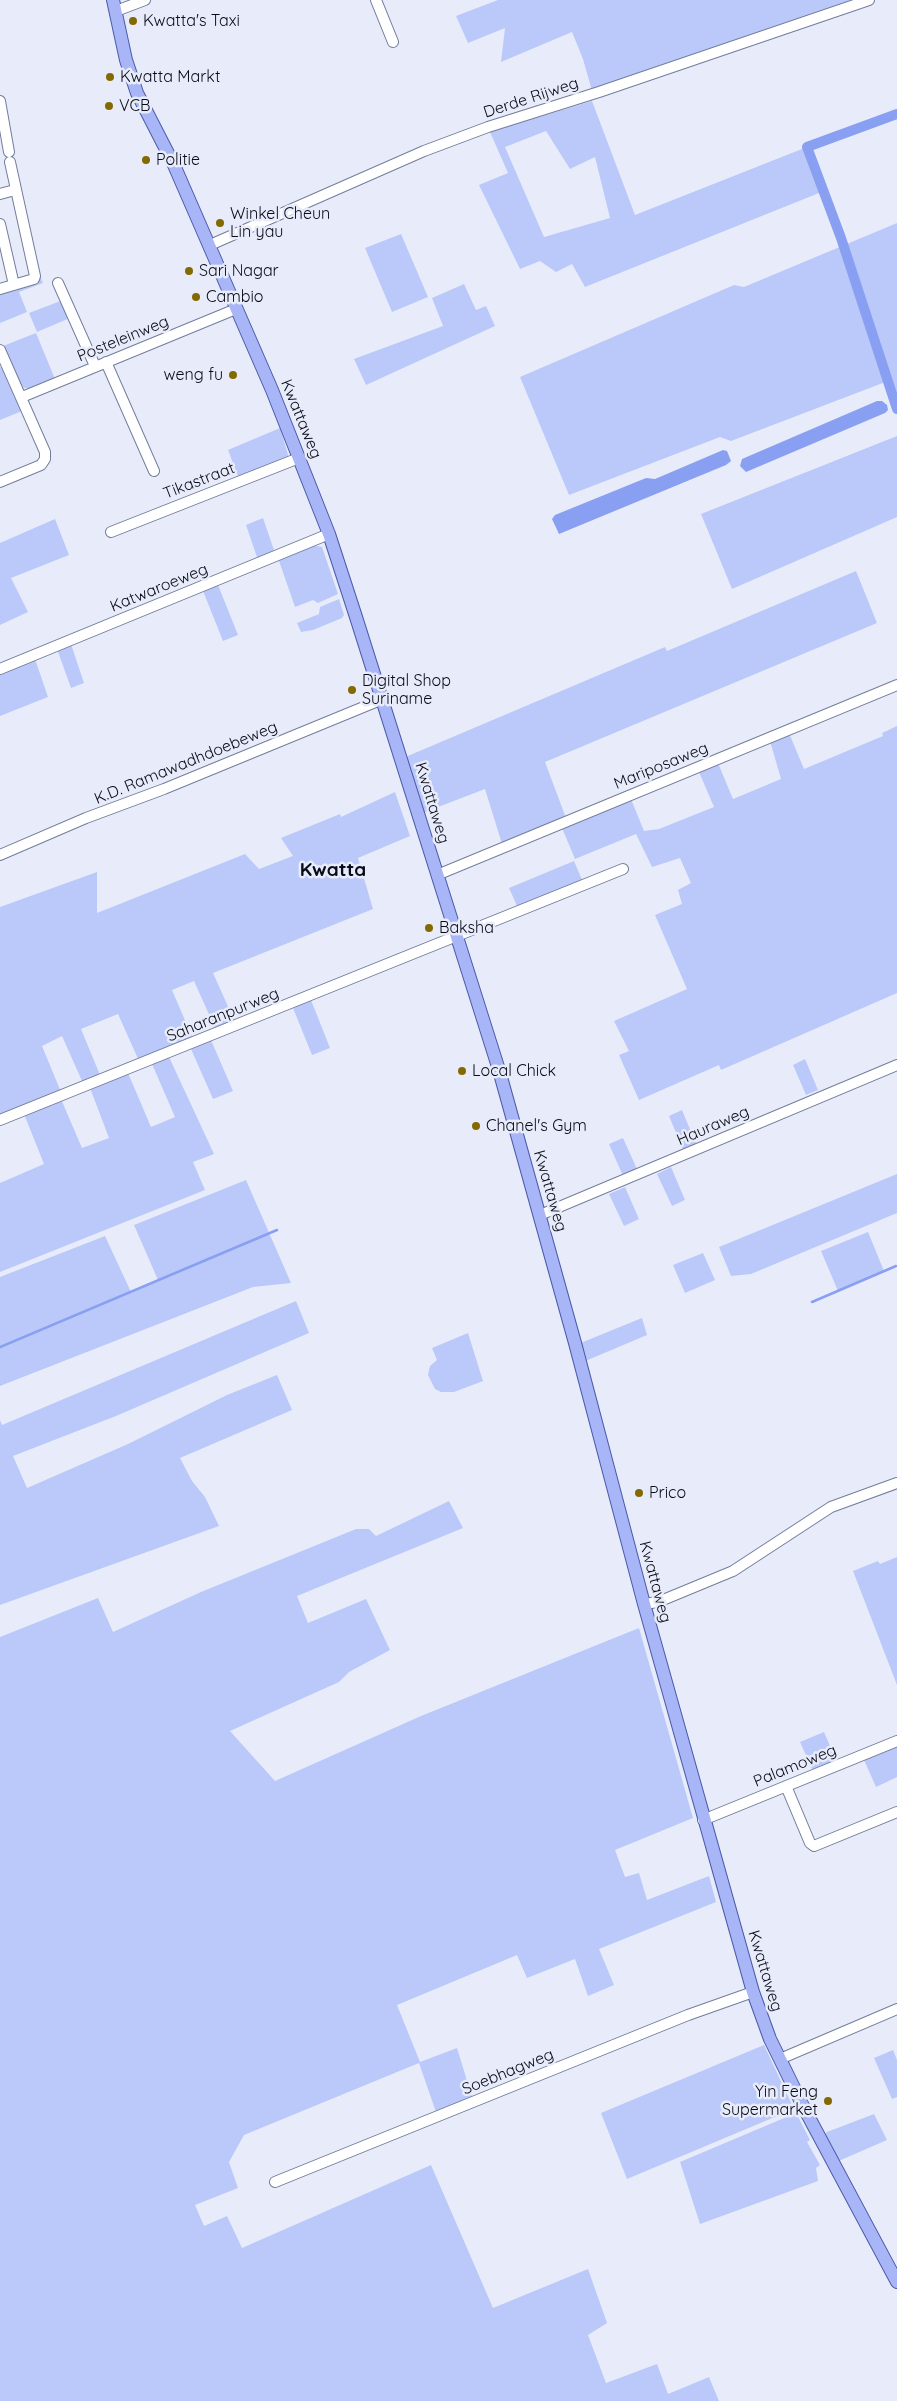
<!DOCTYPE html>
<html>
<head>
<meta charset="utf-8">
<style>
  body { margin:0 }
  canvas { display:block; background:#e8ecfa }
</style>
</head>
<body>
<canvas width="897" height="2401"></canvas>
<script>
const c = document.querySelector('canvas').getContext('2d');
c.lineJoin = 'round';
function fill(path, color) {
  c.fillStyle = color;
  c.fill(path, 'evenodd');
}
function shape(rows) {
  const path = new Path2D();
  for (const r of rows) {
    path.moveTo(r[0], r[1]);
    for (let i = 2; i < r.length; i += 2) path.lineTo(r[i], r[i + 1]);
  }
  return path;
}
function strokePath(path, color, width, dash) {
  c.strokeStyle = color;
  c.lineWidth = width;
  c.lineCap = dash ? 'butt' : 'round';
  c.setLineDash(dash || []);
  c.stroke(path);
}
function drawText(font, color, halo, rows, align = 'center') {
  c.font = font + ' Quicksand,sans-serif';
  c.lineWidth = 5;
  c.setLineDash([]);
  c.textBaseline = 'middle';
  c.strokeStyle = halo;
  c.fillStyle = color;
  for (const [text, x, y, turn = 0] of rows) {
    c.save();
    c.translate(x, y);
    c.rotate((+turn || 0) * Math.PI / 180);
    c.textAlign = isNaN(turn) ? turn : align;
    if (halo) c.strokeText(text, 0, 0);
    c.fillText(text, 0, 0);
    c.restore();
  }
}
fill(shape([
  [498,0,858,0,592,91,583,59,572,32,501,62,505,28,468,43,456,16],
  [592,101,635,215,807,147,824,191,585,287,572,264,556,272,540,261,520,269,479,185,508,173,490,132],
  [546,131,570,169,595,157,610,218,544,237,505,147],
  [897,223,897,409,888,381,731,441,720,437,569,495,520,377,734,285,744,287],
  [401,234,428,297,392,312,365,248],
  [39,274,43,283,19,292,27,312,0,323,0,288],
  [464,284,476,310,486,306,495,326,366,385,354,359,443,326,432,298],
  [63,300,70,318,37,332,29,313],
  [36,333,55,379,34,388,24,388,18,380,3,346],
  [0,367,3,368,22,411,0,420],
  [280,428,289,458,239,479,228,450],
  [897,436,897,517,732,589,701,514],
  [263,518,275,553,258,560,246,525],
  [55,519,69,555,11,578,28,612,0,625,0,543],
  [312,545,322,547,338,594,318,603,313,600,295,607,278,558],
  [856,571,877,623,545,762,566,818,502,844,485,789,420,814,403,758,665,647,667,651],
  [218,585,238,635,223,641,203,591],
  [339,599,344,615,342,618,313,630,301,632,297,623,319,614,320,607],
  [71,644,84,683,71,688,57,649],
  [35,659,48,697,0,716,0,673],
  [897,726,897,993,721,1070,719,1065,639,1100,619,1055,629,1051,614,1021,687,989,655,915,682,904,678,890,691,883,680,858,652,867,636,834,575,859,562,828,631,799,644,831,659,829,714,807,699,772,718,763,733,799,781,779,770,741,789,733,804,769,883,736,882,733],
  [395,792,410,836,358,858,373,909,213,973,235,1022,216,1030,194,981,172,990,193,1039,139,1061,118,1014,81,1029,100,1075,82,1081,62,1036,42,1046,61,1092,0,1116,0,907,97,872,97,913,245,854,259,869,293,856,281,838,340,814,341,817],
  [574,861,583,882,518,908,509,888],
  [311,1000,330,1048,312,1055,293,1008],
  [211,1040,233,1091,213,1099,191,1049],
  [169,1057,214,1154,193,1162,205,1190,0,1272,0,1183,44,1164,24,1114,61,1099,82,1148,109,1138,90,1088,128,1073,151,1127,175,1117,152,1064],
  [805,1059,818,1090,806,1095,793,1065],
  [682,1110,697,1146,684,1152,669,1116],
  [623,1138,637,1169,623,1176,609,1144],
  [671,1167,685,1200,672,1206,657,1174],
  [897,1174,897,1213,751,1274,731,1276,719,1247],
  [246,1180,291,1283,253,1287,0,1386,0,1277,105,1236,131,1292,158,1280,134,1225],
  [625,1187,639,1219,624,1226,609,1194],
  [868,1232,884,1271,838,1291,821,1251],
  [703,1253,715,1280,685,1293,673,1265],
  [296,1301,309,1333,116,1416,13,1456,27,1488,128,1444,227,1395,277,1375,292,1410,180,1458,192,1481,205,1497,219,1526,0,1605,0,1420,2,1425],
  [642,1318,647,1335,583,1362,578,1344],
  [468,1333,483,1381,454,1392,441,1392,435,1389,428,1375,430,1366,437,1360,432,1348],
  [449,1501,463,1528,297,1596,308,1623,366,1599,390,1650,349,1672,339,1682,230,1731,275,1781,421,1716,639,1628,693,1818,615,1850,625,1877,639,1873,647,1900,709,1876,716,1902,599,1949,614,1985,588,1996,575,1959,527,1978,517,1955,397,2005,420,2062,457,2048,473,2100,437,2115,419,2063,244,2135,229,2162,238,2188,195,2205,204,2226,227,2216,242,2248,431,2165,493,2308,588,2269,607,2323,588,2335,606,2383,657,2364,668,2394,709,2377,719,2401,0,2401,0,1637,98,1598,113,1632,201,1592,356,1529,369,1529,376,1536],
  [897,1557,897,1685,853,1571,878,1561,880,1564],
  [824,1732,837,1762,814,1773,800,1742],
  [897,1746,897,1777,876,1787,864,1760],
  [764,2045,794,2109,627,2179,601,2113],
  [893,2050,897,2060,897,2097,892,2099,874,2058],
  [796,2113,810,2140,807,2142,820,2165,816,2168,818,2181,700,2224,680,2162],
  [874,2114,887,2140,834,2163,821,2138,827,2132]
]), '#bac9f9');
fill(shape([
  [877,401,882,401,887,405,888,410,885,413,746,472,740,466,742,459],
  [723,450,727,451,731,461,726,465,559,534,552,519,555,515,646,478,655,479]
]), '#899ff1');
strokePath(shape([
  [812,1302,896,1266],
  [0,1347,277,1230]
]), '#899ff1', 2.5);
strokePath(shape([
  [897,114,807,147,841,238,897,409]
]), '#899ff1', 10);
const minor = shape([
  [376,0,393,42],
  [116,11,145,0],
  [0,101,9,152],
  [0,194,15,190],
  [0,224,14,285],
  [210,245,424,151,488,127,599,92,869,0],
  [58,283,95,366],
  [0,289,34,279,35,276,10,162],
  [0,350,45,452,45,459,41,465,0,482],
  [106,362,154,471],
  [22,397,236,309],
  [111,532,299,458],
  [0,669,329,534],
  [0,855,86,818,164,789,383,699],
  [437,875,897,685],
  [0,1120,623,869],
  [540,1215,897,1065],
  [644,1604,658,1602,733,1571,831,1507,897,1483],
  [786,1786,810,1843,814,1846,897,1812],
  [703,1820,897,1741],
  [780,2059,897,2009],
  [275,2182,688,2015,753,1992]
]);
const major = shape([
  [113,0,126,60,137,93,174,165,272,390,329,534,356,617,499,1070,575,1343,644,1604,753,1992,770,2039,804,2108,897,2282]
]);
strokePath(minor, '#737d9c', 12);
strokePath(major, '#4b5ba7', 14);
strokePath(minor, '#fff', 10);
strokePath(major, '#a8b6f8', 12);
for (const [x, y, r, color] of [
  [133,21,5,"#836902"],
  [110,77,5,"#836902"],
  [109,106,5,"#836902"],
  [146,160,5,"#836902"],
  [220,223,5,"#836902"],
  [189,271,5,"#836902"],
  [196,297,5,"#836902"],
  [233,375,5,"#836902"],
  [352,690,5,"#836902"],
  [429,928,5,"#836902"],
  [462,1071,5,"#836902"],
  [476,1126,5,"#836902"],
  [639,1493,5,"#836902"],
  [828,2101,5,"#836902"]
]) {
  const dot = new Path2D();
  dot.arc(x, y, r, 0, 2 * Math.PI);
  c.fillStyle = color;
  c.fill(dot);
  strokePath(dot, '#e8ecfa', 2);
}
drawText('16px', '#090b17', '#e8ecfa', [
  ["Kwatta's Taxi",143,21],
  ["Kwatta Markt",120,77],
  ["VCB",119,106],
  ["Politie",156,160],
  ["Winkel Cheun",230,214],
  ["Lin yau",230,232],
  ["Sari Nagar",199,271],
  ["Cambio",206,297],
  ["weng fu",223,375,"right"],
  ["Digital Shop",362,681],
  ["Suriname",362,699],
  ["Baksha",439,928],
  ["Local Chick",472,1071],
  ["Chanel's Gym",486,1126],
  ["Prico",649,1493],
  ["Yin Feng",818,2092,"right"],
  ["Supermarket",818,2110,"right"]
], 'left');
drawText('16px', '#090b17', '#e8ecfa', [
  ["Derde Rijweg",531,98,-18],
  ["Posteleinweg",123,339,-22],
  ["Kwattaweg",301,419,68],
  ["Tikastraat",199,481,-21],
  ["Katwaroeweg",159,588,-22],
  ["K.D. Ramawadhdoebeweg",186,763,-22],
  ["Mariposaweg",661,766,-22],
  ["Kwattaweg",432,803,73],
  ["Saharanpurweg",223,1015,-22],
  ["Hauraweg",713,1126,-23],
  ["Kwattaweg",550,1191,74],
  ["Kwattaweg",655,1582,75],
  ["Palamoweg",795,1766,-22],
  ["Kwattaweg",765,1971,73],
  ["Soebhagweg",508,2072,-22]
]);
drawText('bold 19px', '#090b17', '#e8ecfa', [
  ["Kwatta",333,870]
]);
</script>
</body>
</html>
